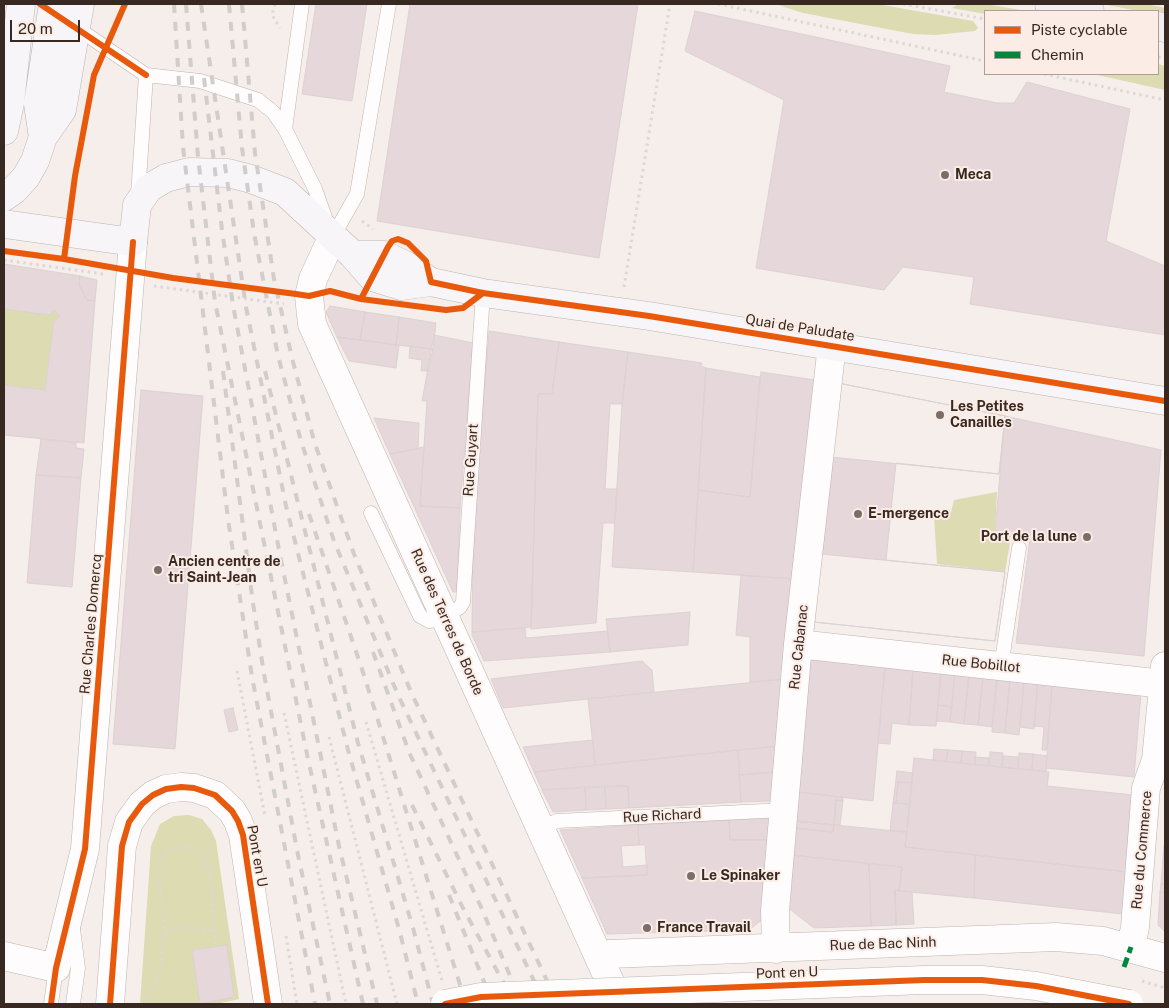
<!DOCTYPE html>
<html>
<head>
<meta charset="utf-8">
<style>
  body { margin:0 }
  #map { position:relative; width:1169px; height:1008px; overflow:hidden; background:#f6eeea; font-family:"Public Sans",sans-serif }
  canvas { display:block }
  .frame { position:absolute; inset:0; border:5px solid #372922; pointer-events:none }
  .legend { position:absolute; left:984px; top:10px; width:175px; height:65px; box-sizing:border-box; background:#fbece5; border:1px solid #ad9e97; margin:0; padding:6px 9px; list-style:none; font-size:15px; color:#372922 }
  .legend li { display:flex; align-items:center; gap:10px; height:25px }
  .legend b { width:25px; border:1px solid #ad9e97 }
  .scale { position:absolute; left:10px; top:20px; width:70px; height:22px; box-sizing:border-box; border:2px solid #372922; border-top:0; padding-left:6px; font-size:15px; line-height:18px; white-space:nowrap; color:#372922; -webkit-text-stroke:4px #fbece5; paint-order:stroke }
</style>
</head>
<body>
<div id="map">
<canvas width="1169" height="1008"></canvas>
<div class="frame"></div>
<ul class="legend">
<li><b style="height:6px;background:#e8590c"></b>Piste cyclable</li>
<li><b style="height:6px;background:#00873e"></b>Chemin</li>
</ul>
<div class="scale">20 m</div>
</div>
<script>
const c = document.querySelector('canvas').getContext('2d');
c.lineJoin = 'round';
function fill(path, color) {
  c.fillStyle = color;
  c.fill(path, 'evenodd');
}
function shape(rows) {
  const path = new Path2D();
  for (const r of rows) {
    path.moveTo(r[0], r[1]);
    for (let i = 2; i < r.length; i += 2) path.lineTo(r[i], r[i + 1]);
  }
  return path;
}
function strokePath(path, color, width, dash) {
  c.strokeStyle = color;
  c.lineWidth = width;
  c.lineCap = dash ? 'butt' : 'round';
  c.setLineDash(dash || []);
  c.stroke(path);
}
function drawText(font, color, halo, rows, align = 'center') {
  c.font = font + ' "Public Sans",sans-serif';
  c.lineWidth = 4;
  c.setLineDash([]);
  c.textBaseline = 'middle';
  c.strokeStyle = halo;
  c.fillStyle = color;
  for (const [text, x, y, turn = 0] of rows) {
    c.save();
    c.translate(x, y);
    c.rotate((+turn || 0) * Math.PI / 180);
    c.textAlign = isNaN(turn) ? turn : align;
    if (halo) c.strokeText(text, 0, 0);
    c.fillText(text, 0, 0);
    c.restore();
  }
}
fill(shape([
  [775,4,877,4,973,21,978,28,975,31,935,35,913,34,803,13],
  [958,4,986,4,1026,11,985,11,985,14,952,8],
  [1102,4,1147,4,1165,8,1165,17,1158,15,1158,11,1138,11],
  [1158,64,1165,66,1165,90,1093,74,1158,74],
  [4,309,49,314,55,310,60,317,54,321,45,390,4,385],
  [997,492,995,532,1011,536,1005,572,937,564,934,516,951,512,954,500],
  [189,815,202,819,211,830,216,841,239,999,216,1004,140,1004,151,846,160,824,174,816]
]), '#dcdbb1');
const building = shape([
  [316,4,367,4,352,101,302,94,316,4],
  [410,4,638,4,599,258,377,221,410,4],
  [695,11,950,66,944,92,997,103,1014,103,1027,82,1130,109,1106,241,1165,266,1165,335,970,304,974,277,903,267,884,290,756,268,784,100,685,51,695,11],
  [4,264,80,276,79,285,87,300,95,301,84,443,4,435,4,385,45,390,54,321,60,317,55,310,49,315,4,309,4,264],
  [80,276,97,280,95,301,87,300,79,285,80,276],
  [330,306,365,312,360,340,337,337,326,312,330,306],
  [365,312,399,317,396,345,360,340,365,312],
  [399,317,436,323,433,349,396,345,399,317],
  [489,331,559,342,552,394,538,394,531,627,472,632,473,527,489,331],
  [434,335,473,343,460,508,420,506,427,401,422,401,434,335],
  [337,337,399,345,396,368,349,361,337,337],
  [559,342,628,352,622,404,610,404,605,489,617,489,615,523,603,523,596,623,531,629,538,394,552,394,559,342],
  [410,346,433,349,428,371,421,371,422,360,409,358,410,346],
  [628,352,702,363,701,366,706,368,693,572,612,567,622,404,628,352],
  [706,368,760,377,750,497,698,490,706,368],
  [761,372,815,380,795,579,693,572,698,490,750,497,761,372],
  [838,383,1005,416,999,474,896,463,886,560,1005,572,995,641,814,622,838,383],
  [838,383,1005,416,999,474,831,457,838,383],
  [141,390,203,396,175,749,113,744,141,390],
  [1005,416,1161,450,1144,656,1016,643,1030,539,995,532,1005,416],
  [374,418,419,423,418,449,390,454,374,418],
  [41,439,76,443,76,448,84,449,81,478,36,475,41,439],
  [424,447,420,506,460,508,457,592,453,592,390,454,424,447],
  [36,475,81,478,72,587,27,583,36,475],
  [821,554,1005,572,995,641,814,622,821,554],
  [741,575,795,579,786,679,750,682,750,637,736,635,741,575],
  [690,612,688,645,610,652,606,619,690,612],
  [525,628,526,638,608,631,610,652,484,661,472,635,472,632,525,628],
  [811,658,885,666,873,801,798,792,811,658],
  [642,661,652,670,654,692,503,708,491,679,642,661],
  [885,666,913,669,909,725,892,723,890,744,878,743,885,666],
  [913,669,941,671,936,726,909,725,913,669],
  [941,671,955,673,952,707,938,705,941,671],
  [955,673,969,674,964,724,950,722,955,673],
  [969,674,983,676,978,725,964,724,969,674],
  [983,676,997,677,992,727,978,725,983,676],
  [997,677,1010,679,1005,733,992,732,997,677],
  [786,679,779,746,595,765,588,699,786,679],
  [1010,679,1024,680,1019,735,1005,733,1010,679],
  [1024,680,1038,681,1034,729,1020,727,1024,680],
  [1038,681,1052,683,1047,750,1042,750,1044,727,1034,726,1038,681],
  [1052,683,1141,693,1134,777,1046,768,1052,683],
  [938,705,952,707,950,722,936,721,938,705],
  [233,708,238,730,229,732,224,710,233,708],
  [593,740,595,765,534,772,523,747,593,740],
  [779,746,776,772,739,775,738,750,779,746],
  [934,749,948,750,946,762,933,760,934,749],
  [738,750,741,802,629,808,628,786,542,790,534,772,738,750],
  [948,750,962,751,961,763,946,762,948,750],
  [962,751,976,752,975,765,961,763,962,751],
  [990,752,1003,753,1002,767,989,766,990,752],
  [1019,753,1033,754,1032,770,1018,769,1019,753],
  [1033,754,1047,756,1046,772,1032,770,1033,754],
  [1003,756,1018,757,1018,769,1002,767,1003,756],
  [975,757,989,758,989,766,975,765,975,757],
  [914,758,1049,772,1047,786,1133,795,1127,872,905,847,914,758],
  [897,771,913,773,912,783,898,782,896,803,893,803,897,771],
  [776,772,773,801,741,802,739,775,776,772],
  [898,782,912,783,910,804,896,803,898,782],
  [605,786,628,786,629,808,606,809,605,786],
  [605,786,606,809,586,810,585,787,605,786],
  [585,787,586,810,553,812,542,790,585,787],
  [798,792,843,797,843,801,836,800,834,825,795,821,798,792],
  [836,800,843,801,840,825,834,825,836,800],
  [893,803,910,804,907,832,890,831,893,803],
  [771,818,770,840,730,840,729,820,771,818],
  [729,820,730,840,770,840,763,919,749,930,607,934,582,878,647,875,645,845,639,845,638,825,729,820],
  [795,821,834,825,833,832,794,828,795,821],
  [638,825,639,845,621,846,623,867,647,865,647,875,582,878,560,830,638,825],
  [834,825,907,832,905,847,975,855,974,898,899,891,902,867,792,855,794,828,833,832,834,825],
  [1164,846,1165,846,1165,884,1161,884,1164,846],
  [792,855,869,864,871,926,814,928,787,907,792,855],
  [975,855,1127,872,1123,914,974,898,975,855],
  [869,864,902,867,899,891,895,890,896,925,871,926,869,864],
  [1161,884,1165,884,1165,893,1160,892,1161,884],
  [895,890,912,892,914,924,896,925,895,890],
  [1160,892,1165,893,1165,932,1158,925,1160,892],
  [227,945,234,997,200,1004,192,950,227,945]
]);
fill(building, '#e5d7da');
strokePath(building, '#dcd1d3', 1);
const lane = shape([
  [74,26,146,75,200,81,258,100,273,112,285,129,315,189,327,223],
  [285,129,302,4],
  [138,196,146,75],
  [332,238,357,194,389,4],
  [371,513,420,616,429,621,437,620,445,617,460,607,463,602,483,293],
  [1001,667,1019,548],
  [541,828,557,821,785,810],
  [73,929,78,968,73,1004],
  [51,1004,56,968]
]);
const street = shape([
  [332,238,313,279,309,296,312,324,620,1004],
  [798,644,1164,684],
  [1131,947,1135,927,1146,788,1156,760,1165,666],
  [776,949,775,911,798,644,832,345],
  [4,956,56,968,85,849,133,242],
  [599,958,609,954,1056,937,1103,941,1165,958],
  [110,1004,122,846,129,822,142,804,153,795,166,789,181,787,194,788,215,795,232,811,238,821,243,835,268,1004]
]);
const secondary = shape([
  [4,131,10,103,21,4],
  [43,137,62,110,80,4],
  [4,197,14,190,26,177,35,161,43,137,38,104,53,4],
  [4,224,133,242,137,205,149,188,166,178,189,172,228,173,251,179,285,192,353,255,372,277,401,286,431,282,483,293,649,316,1165,401],
  [353,255,384,255,405,265,431,282]
]);
const primary = shape([
  [1049,4,1090,11],
  [1158,26,1165,28]
]);
strokePath(lane, '#beb4af', 15);
strokePath(street, '#beb4af', 29);
strokePath(secondary, '#beb4af', 29);
strokePath(primary, '#bdb4bc', 29);
strokePath(shape([
  [275,4,272,15,280,28],
  [718,4,985,61],
  [903,4,985,19],
  [1158,57,1165,58],
  [1044,74,1165,100],
  [362,221,373,229],
  [4,260,103,274],
  [154,286,284,304],
  [624,287,670,4],
  [237,671,265,816],
  [284,713,346,1004],
  [366,722,442,981],
  [329,737,397,1004],
  [165,931,191,927,215,931],
  [286,936,297,1004],
  [1142,981,1165,988],
  [148,1004,161,966,165,931,159,881,160,861,165,853,178,847,194,848,205,856,210,875,216,947]
]), '#dbd8d6', 3, [2.5, 4]);
strokePath(lane, '#fefcfc', 14);
strokePath(street, '#fefcfc', 28);
strokePath(secondary, '#f8f5f8', 28);
strokePath(primary, '#f2edf2', 28);
strokePath(shape([
  [174,4,183,147,228,519,252,677,315,1004],
  [186,4,198,157,215,302,308,759,363,1004],
  [201,4,246,307,286,506,348,750,399,929,418,1004],
  [229,4,242,148,254,233,278,356,301,441,334,541,398,695,545,1004],
  [242,4,255,153,274,279,293,362,315,444,354,554,411,692,558,1004],
  [204,78,222,230,233,305,279,550,339,846,377,1004],
  [223,371,253,603,264,674,298,855,330,1004],
  [265,371,358,743,413,928,433,1004],
  [309,514,362,669,466,1004],
  [373,652,409,752,481,907,522,1004],
  [412,805,464,910,515,1004],
  [449,895,493,1004]
]), '#d0cdcb', 4, [9, 9]);
const streetBridge = shape([
  [445,1004,481,997,924,980,982,980,1036,986,1129,1004]
]);
strokePath(streetBridge, '#beb4af', 29, []);
strokePath(streetBridge, '#fefcfc', 28);
strokePath(shape([
  [1124,967,1131,947]
]), '#00873e', 5, [10, 5]);
strokePath(shape([
  [40,4,146,75],
  [4,251,64,259,173,278,296,294,309,296,330,291,361,299,446,310,463,308,483,293],
  [64,259,75,176,94,75,125,4],
  [361,299,388,247,392,241,398,239,408,243,426,261,431,282,483,293,649,316,1165,401],
  [51,1004,56,968,85,849,133,242],
  [110,1004,122,846,129,822,142,804,153,795,166,789,181,787,194,788,215,795,232,811,238,821,243,835,268,1004],
  [445,1004,481,997,924,980,982,980,1036,986,1129,1004]
]), '#e8590c', 6);
for (const [x, y, r, color] of [
  [945,175,5,"#7a6e68"],
  [940,415,5,"#7a6e68"],
  [858,514,5,"#7a6e68"],
  [1087,537,5,"#7a6e68"],
  [158,570,5,"#7a6e68"],
  [691,876,5,"#7a6e68"],
  [647,928,5,"#7a6e68"]
]) {
  const dot = new Path2D();
  dot.arc(x, y, r, 0, 2 * Math.PI);
  c.fillStyle = color;
  c.fill(dot);
  strokePath(dot, '#fbece5', 2);
}
drawText('bold 14px', '#372922', '#fbece5', [
  ["Meca",955,175],
  ["Les Petites",950,407],
  ["Canailles",950,423],
  ["E-mergence",868,514],
  ["Port de la lune",1077,537,"right"],
  ["Ancien centre de",168,562],
  ["tri Saint-Jean",168,578],
  ["Le Spinaker",701,876],
  ["France Travail",657,928]
], 'left');
drawText('14px', '#372922', '#fbece5', [
  ["Quai de Paludate",800,328,9],
  ["Rue Guyart",471,460,-86],
  ["Rue des Terres de Borde",447,622,66],
  ["Rue Charles Domercq",91,624,-85],
  ["Rue Cabanac",799,647,-84],
  ["Rue Bobillot",981,664,6],
  ["Rue Richard",662,816,-3],
  ["Rue du Commerce",1142,850,-85],
  ["Pont en U",257,856,80],
  ["Rue de Bac Ninh",883,944,-2],
  ["Pont en U",787,973,-2]
]);
</script>
</body>
</html>
